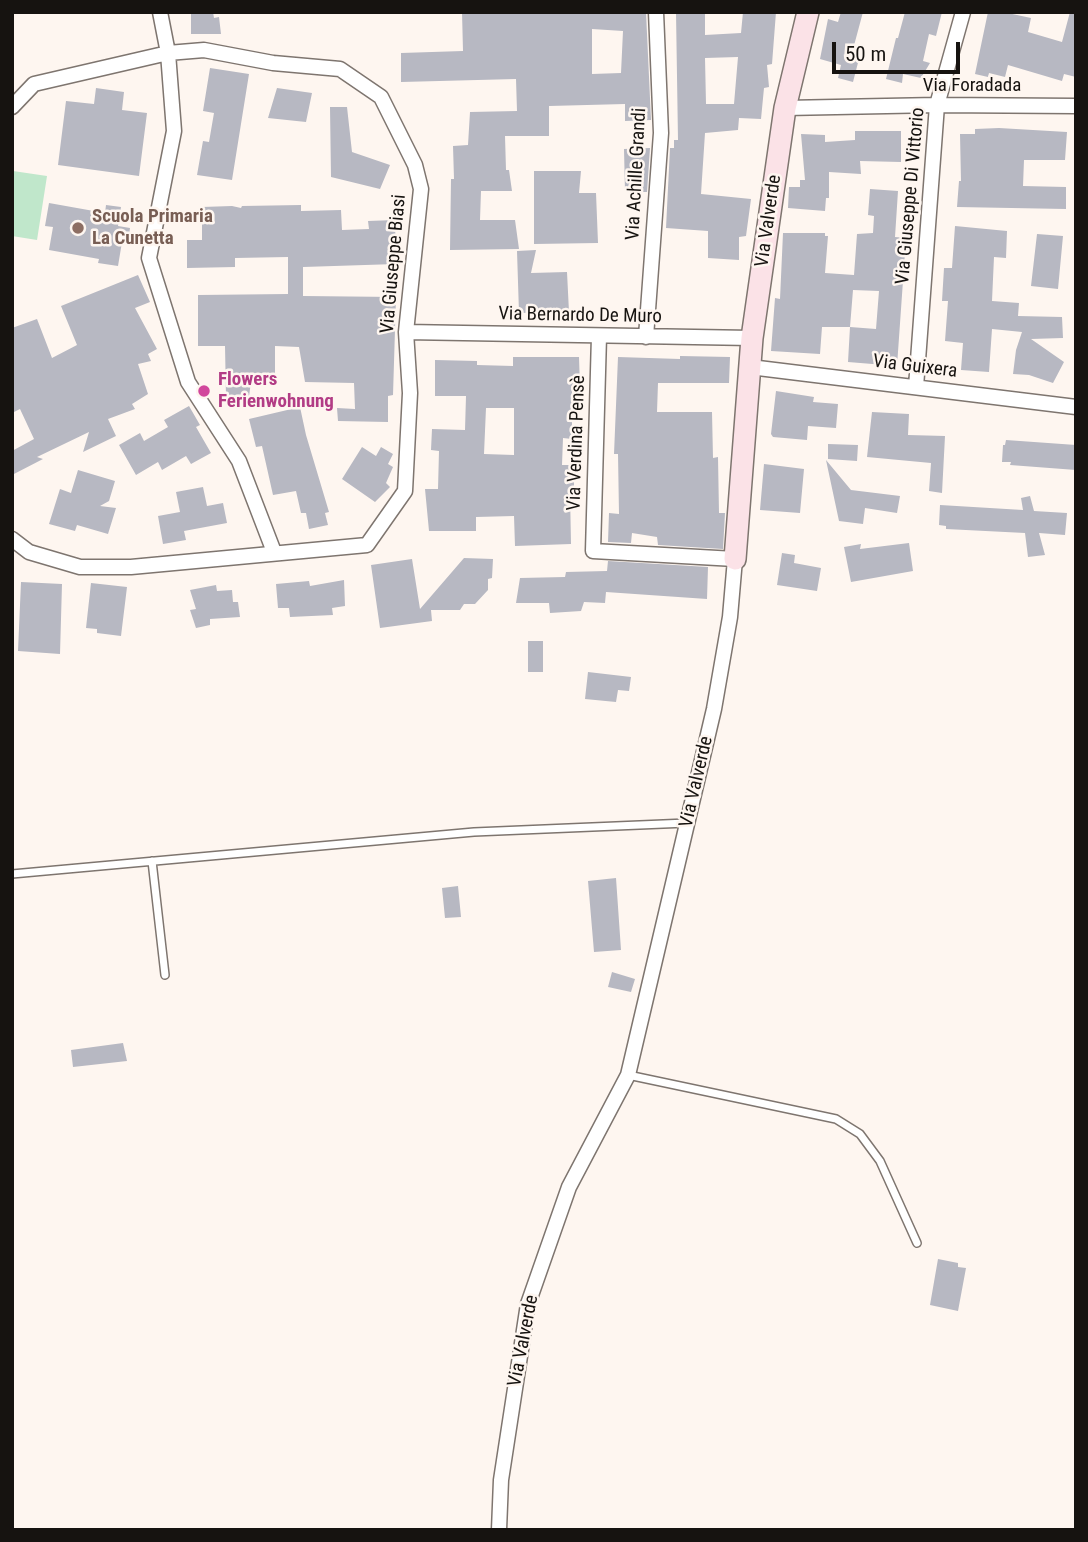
<!DOCTYPE html>
<html>
<head>
<meta charset="utf-8">
<style>
  body { margin:0 }
  #map { position:relative; width:1088px; height:1542px; overflow:hidden; background:#fef6f0; font-family:"Roboto Condensed",sans-serif }
  canvas { display:block }
  .frame { position:absolute; inset:0; border:14px solid #161310; pointer-events:none }
  .scale { position:absolute; left:832px; top:42px; width:128px; height:32px; box-sizing:border-box; border:4px solid #161310; border-top:0; padding-left:9px; font-size:21px; line-height:24px; white-space:nowrap; color:#161310; -webkit-text-stroke:5px #fef6f0; paint-order:stroke }
</style>
</head>
<body>
<div id="map">
<canvas width="1088" height="1542"></canvas>
<div class="frame"></div>
<div class="scale">50 m</div>
</div>
<script>
const c = document.querySelector('canvas').getContext('2d');
c.lineJoin = 'round';
function fill(path, color) {
  c.fillStyle = color;
  c.fill(path, 'evenodd');
}
function shape(rows) {
  const path = new Path2D();
  for (const r of rows) {
    path.moveTo(r[0], r[1]);
    for (let i = 2; i < r.length; i += 2) path.lineTo(r[i], r[i + 1]);
  }
  return path;
}
function strokePath(path, color, width, dash) {
  c.strokeStyle = color;
  c.lineWidth = width;
  c.lineCap = dash ? 'butt' : 'round';
  c.setLineDash(dash || []);
  c.stroke(path);
}
function drawText(font, color, halo, rows, align = 'center') {
  c.font = font + ' "Roboto Condensed",sans-serif';
  c.lineWidth = 5;
  c.setLineDash([]);
  c.textBaseline = 'middle';
  c.strokeStyle = halo;
  c.fillStyle = color;
  for (const [text, x, y, turn = 0] of rows) {
    c.save();
    c.translate(x, y);
    c.rotate((+turn || 0) * Math.PI / 180);
    c.textAlign = isNaN(turn) ? turn : align;
    if (halo) c.strokeText(text, 0, 0);
    c.fillText(text, 0, 0);
    c.restore();
  }
}
fill(shape([
  [13,171,47,176,37,240,12,236]
]), '#c0e7cb');
fill(shape([
  [191,12,213,12,214,18,219,17,221,34,191,34],
  [462,12,646,12,651,120,625,121,625,104,549,106,549,136,505,136,506,170,509,170,512,191,481,191,480,220,515,220,519,249,450,250,451,179,454,179,453,146,468,145,470,112,517,111,516,79,401,82,401,53,463,51],
  [592,29,623,31,621,73,592,74],
  [676,12,705,12,705,35,741,33,743,12,776,12,772,64,767,65,769,87,764,88,761,119,739,118,738,130,705,133,701,194,751,199,746,236,739,237,739,260,708,258,708,231,666,228,670,148,674,148,674,140,678,140],
  [738,57,734,104,706,104,705,58],
  [841,12,863,12,852,53,860,55,853,82,838,78,841,65,820,59,828,19,838,22],
  [905,12,942,12,936,36,929,34,923,61,930,63,921,78,903,74,902,83,886,79,896,38,898,38],
  [988,12,1003,12,1031,18,1028,32,1062,42,1070,12,1076,12,1076,77,1064,74,1062,81,1008,65,1005,77,989,73,988,77,975,74],
  [210,68,249,74,232,180,197,175,203,141,209,142,214,113,203,111],
  [96,88,124,92,122,110,147,113,139,176,58,165,66,101,94,104],
  [277,88,312,93,306,122,268,118],
  [330,107,347,107,352,152,390,165,380,189,331,177],
  [999,128,1067,132,1065,160,1024,160,1023,186,1066,187,1066,209,957,207,959,181,961,181,960,134,975,134,975,129],
  [855,131,901,131,901,162,860,161,861,174,829,172,829,198,826,198,825,211,788,208,789,187,800,187,800,180,805,180,801,134,825,135,825,142,855,140],
  [650,148,647,192,625,192,624,149],
  [534,171,581,171,579,193,596,193,598,243,534,244],
  [870,189,898,191,895,237,906,238,897,366,848,362,850,327,822,327,820,354,771,351,775,298,780,299,783,233,825,233,825,236,828,236,825,273,854,275,857,234,873,233,874,216,868,215],
  [853,290,879,291,876,329,850,327],
  [49,203,105,213,106,205,121,207,118,226,130,228,128,243,122,242,118,266,98,263,99,259,49,250,53,227,45,226],
  [301,205,301,211,341,210,342,230,369,229,368,221,395,220,396,264,303,267,303,296,396,297,393,395,388,396,388,422,338,421,337,408,355,409,354,383,305,382,299,347,275,346,275,381,251,381,249,397,226,397,225,346,198,346,198,295,288,294,288,257,235,258,235,267,187,268,187,240,202,240,202,207,232,206,241,208,242,206],
  [955,226,1007,231,1006,258,994,257,992,301,1019,303,1018,316,1062,317,1063,338,1031,339,1064,362,1053,383,1029,375,1013,374,1016,350,1022,332,992,329,989,372,961,370,963,343,945,341,948,301,942,301,944,268,952,268],
  [1037,234,1063,236,1058,289,1031,286],
  [536,250,531,273,567,272,569,312,519,313,517,251],
  [138,275,150,302,135,308,157,349,148,354,151,361,138,364,148,394,132,404,135,409,108,419,116,436,83,452,89,432,37,457,43,459,12,475,12,451,34,439,20,409,12,413,12,328,37,319,52,358,77,345,61,306],
  [680,356,730,357,729,383,658,383,657,412,712,412,713,458,718,457,719,513,725,513,723,549,658,545,657,537,632,533,631,543,608,542,609,513,619,514,618,454,614,454,618,357,680,359],
  [513,357,579,357,580,388,572,388,572,439,563,438,562,465,574,465,574,492,570,492,571,544,515,546,514,516,476,517,476,531,429,531,425,489,438,489,439,451,431,450,432,429,465,430,466,396,435,396,435,360,477,361,477,365,513,366],
  [486,408,514,408,514,455,484,454],
  [776,391,814,397,813,402,838,404,836,428,808,426,807,440,773,437,771,434],
  [189,406,200,425,196,427,211,453,191,464,186,456,162,470,158,462,136,475,119,445,140,433,144,441,168,427,164,420],
  [300,407,306,435,329,512,325,513,328,525,309,529,306,513,301,513,296,491,273,495,262,446,256,447,249,419],
  [872,412,909,414,908,435,945,436,942,493,929,491,931,463,867,457],
  [1006,440,1076,445,1076,470,1010,465,1011,462,1002,462,1003,445,1005,445],
  [828,444,858,445,857,461,828,459],
  [362,447,376,456,381,447,393,454,388,464,393,467,386,483,390,487,375,502,342,479],
  [826,460,851,490,900,496,897,513,865,508,863,524,839,521],
  [764,464,804,469,800,513,760,510],
  [78,470,115,481,109,501,100,506,116,508,108,534,77,525,75,531,49,524,60,489,71,493],
  [203,487,207,506,223,503,227,523,184,531,186,540,163,544,158,516,180,512,176,492],
  [1030,496,1034,511,1067,513,1065,535,1039,533,1045,555,1028,557,1025,533,946,529,946,526,939,525,940,505,1023,510,1021,498],
  [909,543,913,571,851,582,844,547,861,544,860,549],
  [782,553,795,555,794,563,821,568,817,591,777,585],
  [464,558,493,559,492,578,488,579,488,590,475,604,464,604,460,610,431,610,432,621,380,628,371,565,412,559,420,609],
  [608,561,708,567,707,599,606,592,605,603,584,602,581,611,550,613,549,603,516,603,520,578,565,577,566,572,607,571],
  [344,580,345,606,332,608,333,615,290,617,289,608,278,608,276,584,309,581,310,586],
  [21,582,62,584,60,654,18,651],
  [91,583,127,587,121,636,97,633,97,629,86,628],
  [216,585,217,591,232,590,233,602,238,602,240,617,210,619,210,625,196,628,190,610,196,609,190,590],
  [528,641,543,641,543,672,528,672],
  [588,672,631,677,629,691,618,690,616,702,585,699],
  [616,878,621,950,594,952,588,881],
  [458,886,461,917,445,918,442,888],
  [612,972,635,979,631,992,608,987],
  [123,1043,127,1061,73,1067,71,1050],
  [938,1259,958,1263,958,1267,966,1268,958,1311,930,1305]
]), '#b7b8c2');
const lane = shape([
  [152,861,165,975],
  [12,874,474,832,687,823],
  [628,1075,836,1119,860,1134,880,1161,917,1243]
]);
const street = shape([
  [160,12,168,53,174,131,149,258,188,382,239,461,274,552],
  [12,107,34,84,168,53,204,50,273,63,340,69,381,97,415,165,421,189,406,332,410,393,405,491,367,545,131,567,80,567,29,552,12,539],
  [785,108,937,105,1076,106],
  [406,332,752,338],
  [646,337,661,133,656,12],
  [750,367,1076,407],
  [916,387,937,105,963,12],
  [499,1530,501,1480,528,1304,569,1187,628,1075,714,709,730,617,735,559,593,551,599,336]
]);
const secondary = shape([
  [735,559,752,338,785,108,808,12]
]);
strokePath(lane, '#7e756f', 10);
strokePath(street, '#7e756f', 17);
strokePath(secondary, '#7e756f', 24);
strokePath(lane, '#fff', 7);
strokePath(street, '#fff', 14);
strokePath(secondary, '#fbe2e7', 21);
for (const [x, y, r, color] of [
  [78,228,7,"#8d6e63"],
  [204,391,7,"#d1479c"]
]) {
  const dot = new Path2D();
  dot.arc(x, y, r, 0, 2 * Math.PI);
  c.fillStyle = color;
  c.fill(dot);
  strokePath(dot, '#fef6f0', 2.5);
}
drawText('19px', '#161310', '#fef6f0', [
  ["Via Foradada",972,86],
  ["Via Achille Grandi",637,174,-87],
  ["Via Giuseppe Di Vittorio",911,196,-85],
  ["Via Valverde",769,221,-82],
  ["Via Giuseppe Biasi",394,264,-85],
  ["Via Bernardo De Muro",580,316,1],
  ["Via Guixera",915,367,7],
  ["Via Verdina Pensè",577,443,-88],
  ["Via Valverde",697,782,-77],
  ["Via Valverde",524,1341,-79]
]);
drawText('bold 19px', '#785e54', '#fef6f0', [
  ["Scuola Primaria",92,217],
  ["La Cunetta",92,239]
], 'left');
drawText('bold 19px', '#b23c85', '#fef6f0', [
  ["Flowers",218,380],
  ["Ferienwohnung",218,402]
], 'left');
</script>
</body>
</html>
